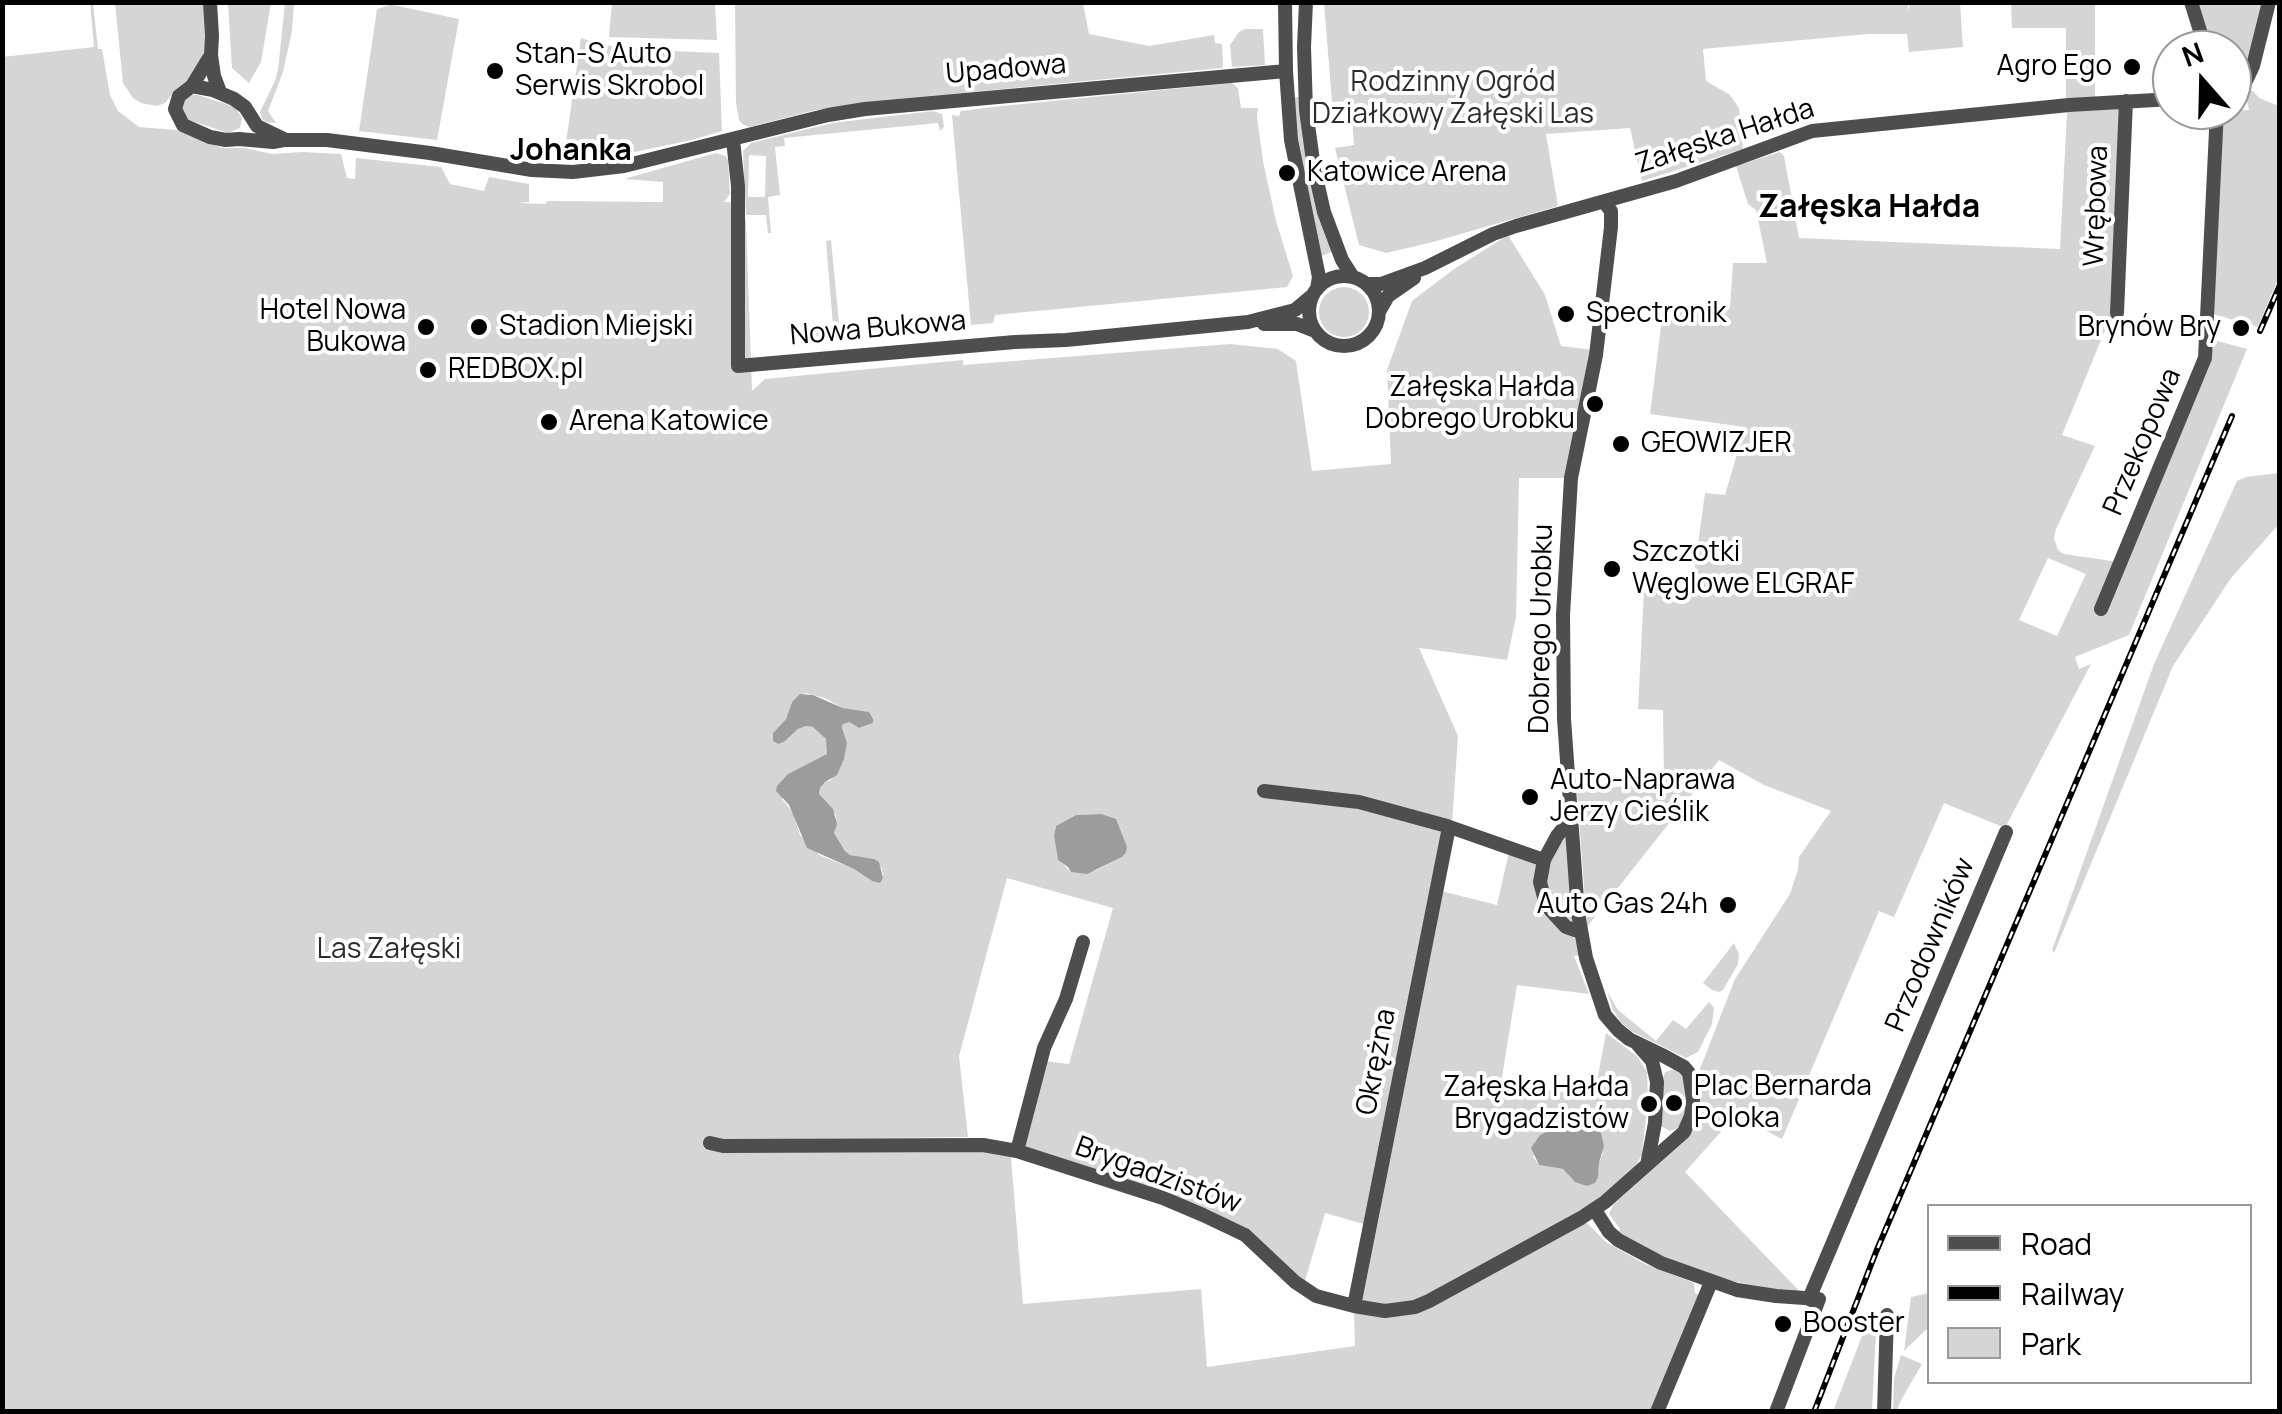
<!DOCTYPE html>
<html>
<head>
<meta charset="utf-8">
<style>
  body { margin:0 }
  #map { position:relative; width:2282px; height:1414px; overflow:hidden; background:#fff; font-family:Manrope,sans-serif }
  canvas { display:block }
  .frame { position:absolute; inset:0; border:5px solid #000; pointer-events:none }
  .legend { position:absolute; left:1927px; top:1204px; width:325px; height:180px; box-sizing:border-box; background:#fff; border:2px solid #999; margin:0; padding:12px 18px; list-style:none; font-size:30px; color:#000 }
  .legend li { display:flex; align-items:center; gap:20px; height:50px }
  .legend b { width:50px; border:2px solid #999 }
  .north { position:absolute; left:2152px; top:30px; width:100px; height:100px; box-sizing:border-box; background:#fff; border:2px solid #999; border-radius:50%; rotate:340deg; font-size:28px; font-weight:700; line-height:40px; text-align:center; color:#000 }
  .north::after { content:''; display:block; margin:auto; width:35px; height:45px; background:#000; clip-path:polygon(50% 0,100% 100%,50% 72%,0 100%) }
</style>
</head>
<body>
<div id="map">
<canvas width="2282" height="1414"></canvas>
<div class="frame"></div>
<ul class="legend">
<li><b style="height:12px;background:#4e4e4e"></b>Road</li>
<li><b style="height:12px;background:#000"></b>Railway</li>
<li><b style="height:28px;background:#d5d5d5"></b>Park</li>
</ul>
<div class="north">N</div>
</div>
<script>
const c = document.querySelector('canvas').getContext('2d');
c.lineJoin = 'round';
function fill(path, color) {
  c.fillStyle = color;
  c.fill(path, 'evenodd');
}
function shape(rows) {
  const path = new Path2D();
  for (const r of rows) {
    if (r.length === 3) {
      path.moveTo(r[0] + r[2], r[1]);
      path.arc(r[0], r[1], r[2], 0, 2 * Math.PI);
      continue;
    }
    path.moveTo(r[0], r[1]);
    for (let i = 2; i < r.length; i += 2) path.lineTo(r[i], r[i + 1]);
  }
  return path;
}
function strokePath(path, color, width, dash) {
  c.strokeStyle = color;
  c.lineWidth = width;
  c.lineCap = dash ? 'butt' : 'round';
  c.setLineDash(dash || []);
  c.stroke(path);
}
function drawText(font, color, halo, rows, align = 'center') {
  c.font = font + ' Manrope,sans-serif';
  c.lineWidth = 8;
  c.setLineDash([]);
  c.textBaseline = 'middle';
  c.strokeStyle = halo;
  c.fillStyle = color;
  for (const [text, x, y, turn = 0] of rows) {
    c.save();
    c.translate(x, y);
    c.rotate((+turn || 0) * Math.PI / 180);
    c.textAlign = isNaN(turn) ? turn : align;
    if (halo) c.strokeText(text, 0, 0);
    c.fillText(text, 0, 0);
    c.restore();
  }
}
fill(shape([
  [90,3,93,3,98,49,102,49,110,95,118,111,139,127,176,130,222,148,245,148,272,154,302,152,341,154,347,178,355,179,356,158,441,167,450,184,484,191,489,177,529,184,529,202,517,203,546,204,547,201,663,202,663,182,624,179,716,153,726,156,728,160,730,194,724,202,742,203,746,222,752,391,765,379,963,360,963,365,1230,344,1278,349,1296,361,1312,471,1391,464,1387,370,1412,301,1454,269,1508,235,1545,295,1561,346,1593,350,1567,478,1519,478,1516,617,1507,660,1419,648,1458,736,1452,824,1367,1225,1325,1213,1304,1284,1247,1233,1021,1147,1045,1061,1069,1064,1113,908,1007,878,959,1056,968,1137,796,1139,985,1151,1011,1157,1023,1304,1201,1289,1207,1367,1355,1346,1354,1312,1391,1316,1581,1224,1587,1223,1606,1242,1643,1263,1694,1283,1695,1293,1701,1296,1651,1411,3,1411,2,57,94,47],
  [805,693,825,698,843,708,868,712,873,719,868,725,859,728,849,722,842,725,841,728,847,743,831,780,825,782,820,788,819,794,836,815,834,833,845,851,850,855,874,859,882,869,883,878,872,881,854,869,819,855,800,835,793,813,782,799,788,774,827,755,828,748,826,739,820,732,814,727,806,726,798,729,784,742,778,744,773,741,773,733,786,719,792,702],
  [1101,814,1119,831,1125,842,1122,857,1095,871,1071,872,1058,859,1054,836,1056,826,1076,815],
  [115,3,204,3,205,49,199,67,193,79,178,88,165,103,157,106,141,103,133,98,123,83],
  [228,3,271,3,261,62,249,83,232,68],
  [285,3,294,3,292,31,283,72,268,111,276,123,266,122,262,119,260,112,275,81,278,70],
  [380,3,393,3,393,5,459,19,437,140,359,131,377,9,390,5],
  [612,3,715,3,717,40,609,37],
  [735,3,1083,3,1089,34,1149,46,1214,35,1215,43,1222,44,1223,65,1222,68,877,101,816,110,749,127,742,124,739,120,736,103],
  [1908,3,1908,11,1910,3,1960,3,1963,47,1909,52,1907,34,1869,34,1703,49,1706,81,1730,95,1739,108,1743,149,1642,181,1630,128,1546,134,1558,206,1433,242,1386,253,1359,245,1335,148,1354,145,1351,101,1332,102,1324,3],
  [2011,3,2095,3,2095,97,2066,99,2066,28,2012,28],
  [2197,3,2263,3,2249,63,2237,80,2232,82,2232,50,2210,50],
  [1245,29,1263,29,1265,65,1232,67,1230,45,1239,32],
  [581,38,603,45,648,50,719,53,722,131,692,140,601,159,593,146,573,147,574,162,563,163],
  [1232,83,1238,88,1241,108,1258,108,1257,117,1263,161,1276,221,1293,276,1287,287,995,315,993,323,971,325,952,115,959,116,961,111,992,107],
  [2248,91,2253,91,2259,98,2279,106,2279,277,2258,327,2213,314,2222,111,2249,110,2246,97],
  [191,95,198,95,235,107,242,118,240,128,228,133,189,120,184,115,182,108,184,100],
  [1292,97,1300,97,1332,252,1321,256,1300,164],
  [2124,108,2116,313,2108,323,2062,435,2095,446,2056,529,2054,538,2058,550,2064,554,2125,563,2210,365,2214,340,2247,349,2129,635,2075,657,2079,669,2091,664,2005,828,1944,803,1894,917,1879,911,1782,1139,1736,1115,1685,1172,1803,1295,1716,1278,1670,1260,1619,1233,1620,1229,1609,1214,1613,1205,1684,1141,1695,1125,1699,1102,1698,1074,1735,979,1790,894,1798,869,1799,857,1831,811,1764,785,1719,760,1587,927,1577,791,1664,782,1663,710,1638,709,1644,590,1691,596,1705,493,1725,495,1745,427,1650,414,1664,303,1730,308,1733,263,1767,263,1756,210,1748,204,1736,166,1780,152,1784,156,1799,238,2060,249,2067,112],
  [2048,558,2086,574,2057,636,2019,620],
  [933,111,942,114,944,127,940,131,938,123,784,138,785,146,775,147,780,195,768,197,771,233,768,233,766,215,746,215,743,151,751,143,832,123],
  [749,155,766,156,765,197,748,197],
  [831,240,840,334,795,338,794,332,797,329,833,325,826,241],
  [1344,312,25],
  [2279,473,2279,524,2231,578,2173,666,2054,953,2052,950,2154,664,2237,481,2246,477],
  [1561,835,1566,835,1573,922,1570,923,1554,907,1545,876],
  [1509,852,1534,862,1536,865,1538,898,1546,917,1579,942,1582,955,1574,956,1589,994,1517,985,1501,1083,1594,1097,1606,1033,1637,1056,1647,1072,1648,1099,1642,1154,1635,1168,1594,1203,1423,1299,1392,1306,1362,1301,1361,1296,1441,891,1497,905],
  [1567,1122,1603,1153,1599,1163,1599,1171,1575,1182,1563,1169,1539,1165,1533,1157,1540,1135],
  [1734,943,1739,954,1738,964,1723,990,1719,992,1712,990,1703,983],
  [1607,991,1618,1010,1656,1041,1673,1020,1686,1029,1709,1002,1714,1008,1712,1024,1698,1052,1686,1058,1631,1031,1621,1022,1613,1010],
  [1675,1069,1681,1071,1686,1081,1686,1113,1680,1127,1670,1131,1661,1126,1660,1120,1662,1081,1665,1072],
  [1929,1293,1929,1327,1904,1351,1911,1297],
  [1869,1318,1876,1332,1872,1411,1833,1411],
  [1901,1355,1922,1364,1900,1402,1897,1411,1893,1411,1894,1378]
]), '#d5d5d5');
fill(shape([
  [800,694,813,695,843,708,869,712,873,719,873,723,859,728,849,722,842,725,842,728,847,743,844,759,837,775,825,782,820,788,819,794,833,809,837,824,834,833,845,851,850,855,874,859,879,862,883,878,880,883,872,881,854,869,807,848,789,805,776,791,777,786,788,774,827,754,826,739,813,727,806,726,798,729,784,742,778,744,773,741,773,733,786,719,792,702],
  [1101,814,1116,819,1127,847,1126,852,1122,857,1087,874,1071,872,1068,867,1058,860,1054,836,1056,826,1076,815],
  [1580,1119,1587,1120,1597,1129,1601,1133,1604,1146,1599,1163,1598,1177,1595,1183,1587,1186,1575,1182,1563,1169,1539,1165,1531,1148,1540,1135,1567,1122]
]), '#9c9c9c');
strokePath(shape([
  [210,2,212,36,211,55,214,76,220,92],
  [1285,2,1286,71,1291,140,1319,277,1317,289],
  [1306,2,1304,47,1306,110,1314,168,1324,212,1342,260,1353,277],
  [2191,2,2206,50],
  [211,55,192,86,179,96,175,109,183,125,210,137,226,140,239,139,273,142,284,140,327,140,430,153,532,170,573,172,624,166,828,115,865,109,1286,71],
  [192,86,213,90,234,99,245,107,257,126,284,139],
  [2232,92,2244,85,2253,66,2269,2],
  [733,140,738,186,738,366,1015,342,1066,340,1248,322,1295,310,1313,295],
  [1344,311,35],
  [1367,284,1381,284,1425,268,1493,234,1516,226,1676,181,1812,131,2069,105,2172,99],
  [1380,310,1388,296,1414,278],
  [2117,313,2126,101],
  [1264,324,1297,324,1315,331],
  [2101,609,2205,358,2217,110],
  [1264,791,1359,802,1447,826,1544,860],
  [1571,823,1566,825,1557,836,1544,860,1540,882,1544,897,1551,911,1566,927,1580,932],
  [1638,1045,1652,1061,1657,1082,1655,1123,1647,1165],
  [710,1143,723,1146,983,1145,1017,1151,1163,1198,1203,1215,1245,1235,1295,1282,1316,1296,1354,1306,1385,1311,1415,1307,1429,1301,1581,1218,1605,1202,1684,1132,1691,1116,1693,1099,1689,1073,1684,1067,1662,1055,1629,1039,1618,1030,1605,1015,1586,958,1578,913,1564,719,1563,615,1571,478,1596,355,1611,227,1611,211,1604,202],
  [1017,1151,1044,1048,1066,999,1083,942],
  [1595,1210,1609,1232,1618,1240,1661,1263,1737,1290,1776,1296,1819,1299,1776,1412],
  [1809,1299,2006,832],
  [1354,1306,1449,827],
  [1657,1412,1711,1282],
  [1884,1412,1887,1315]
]), '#4e4e4e', 14);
const rail = shape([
  [2260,331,2280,285],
  [1814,1412,1876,1252,2232,416]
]);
strokePath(rail, '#000', 6);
strokePath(rail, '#fff', 2.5, [8]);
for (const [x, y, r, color] of [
  [2132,67,10,"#000"],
  [495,71,10,"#000"],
  [1287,173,10,"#000"],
  [1566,314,10,"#000"],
  [426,327,10,"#000"],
  [479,327,10,"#000"],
  [2241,328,10,"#000"],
  [428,370,10,"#000"],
  [1595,404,10,"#000"],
  [549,422,10,"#000"],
  [1621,444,10,"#000"],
  [1612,569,10,"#000"],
  [1530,797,10,"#000"],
  [1728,905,10,"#000"],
  [1674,1103,10,"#000"],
  [1649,1104,10,"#000"],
  [1783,1324,10,"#000"]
]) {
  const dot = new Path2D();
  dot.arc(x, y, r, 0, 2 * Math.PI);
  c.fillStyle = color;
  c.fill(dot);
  strokePath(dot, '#fff', 4);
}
drawText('28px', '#000', '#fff', [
  ["Stan-S Auto",515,55],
  ["Serwis Skrobol",515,87],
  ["Agro Ego",2112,67,"right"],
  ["Katowice Arena",1307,173],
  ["Hotel Nowa",406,311,"right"],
  ["Bukowa",406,343,"right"],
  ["Spectronik",1586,314],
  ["Stadion Miejski",499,327],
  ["Brynów Bry",2221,328,"right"],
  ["REDBOX.pl",448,370],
  ["Załęska Hałda",1575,388,"right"],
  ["Dobrego Urobku",1575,420,"right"],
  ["Arena Katowice",569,422],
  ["GEOWIZJER",1641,444],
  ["Szczotki",1632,553],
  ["Węglowe ELGRAF",1632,585],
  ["Auto-Naprawa",1550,781],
  ["Jerzy Cieślik",1550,813],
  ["Auto Gas 24h",1708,905,"right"],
  ["Plac Bernarda",1694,1087],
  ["Poloka",1694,1119],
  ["Załęska Hałda",1629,1088,"right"],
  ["Brygadzistów",1629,1120,"right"],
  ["Booster",1803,1324]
], 'left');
drawText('28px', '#000', '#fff', [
  ["Upadowa",1006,70,-5],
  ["Załęska Hałda",1725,137,-18],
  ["Wrębowa",2097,206,-88],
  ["Nowa Bukowa",878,329,-5],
  ["Przekopowa",2143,442,-67],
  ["Dobrego Urobku",1542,629,-89],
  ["Przodowników",1931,945,-67],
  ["Okrężna",1377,1062,-79],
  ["Brygadzistów",1158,1176,20]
]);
drawText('28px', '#2c2c2c', '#fff', [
  ["Rodzinny Ogród",1453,83],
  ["Działkowy Załęski Las",1453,115],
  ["Las Załęski",389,950]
]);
drawText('bold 30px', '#000', '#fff', [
  ["Johanka",571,152]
]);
drawText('bold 32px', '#000', '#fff', [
  ["Załęska Hałda",1869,208]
]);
</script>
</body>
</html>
